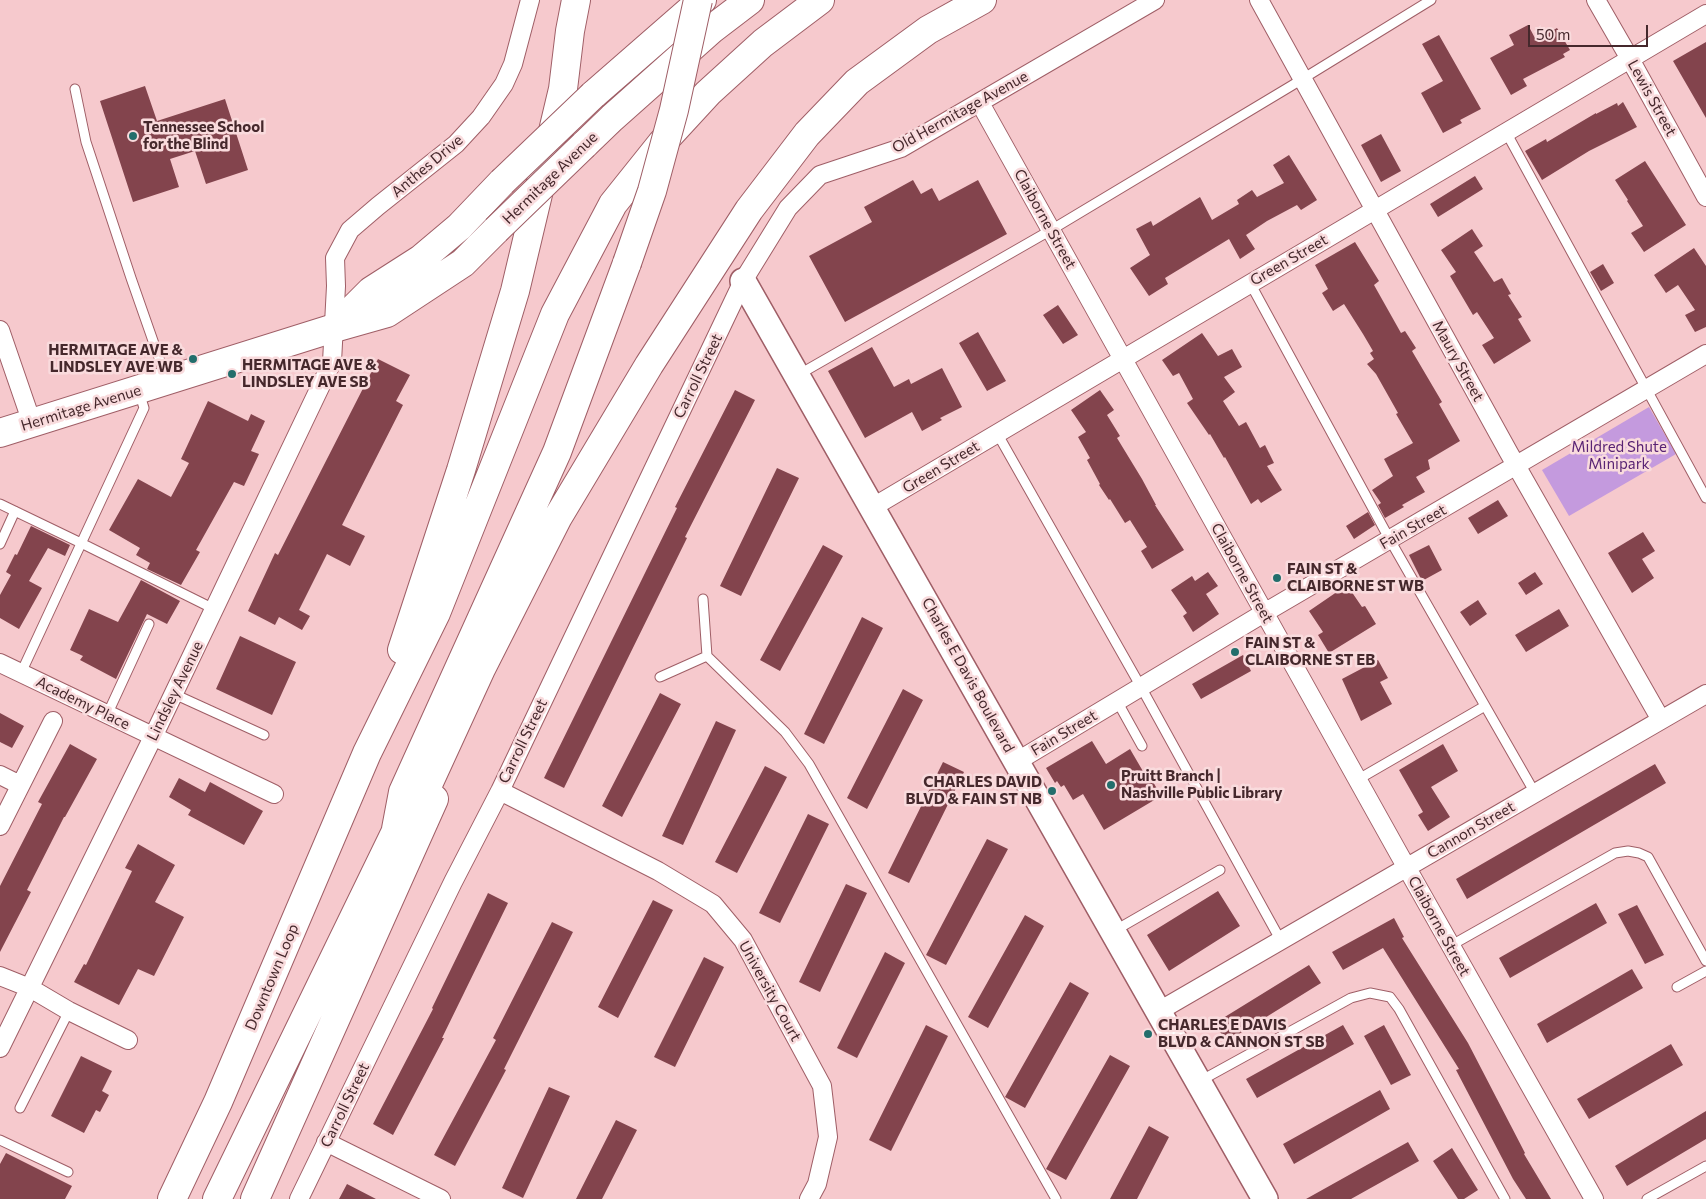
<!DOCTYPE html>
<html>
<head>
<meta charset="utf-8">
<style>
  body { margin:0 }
  #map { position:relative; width:1706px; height:1199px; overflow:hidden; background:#f6c9cd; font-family:Commissioner,sans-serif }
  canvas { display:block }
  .scale { position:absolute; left:1528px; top:25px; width:120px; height:22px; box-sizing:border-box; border:2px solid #45282c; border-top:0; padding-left:6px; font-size:15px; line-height:18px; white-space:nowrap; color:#45282c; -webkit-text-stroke:4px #f9dbdd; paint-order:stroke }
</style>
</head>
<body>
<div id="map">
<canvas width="1706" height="1199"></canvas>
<div class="scale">50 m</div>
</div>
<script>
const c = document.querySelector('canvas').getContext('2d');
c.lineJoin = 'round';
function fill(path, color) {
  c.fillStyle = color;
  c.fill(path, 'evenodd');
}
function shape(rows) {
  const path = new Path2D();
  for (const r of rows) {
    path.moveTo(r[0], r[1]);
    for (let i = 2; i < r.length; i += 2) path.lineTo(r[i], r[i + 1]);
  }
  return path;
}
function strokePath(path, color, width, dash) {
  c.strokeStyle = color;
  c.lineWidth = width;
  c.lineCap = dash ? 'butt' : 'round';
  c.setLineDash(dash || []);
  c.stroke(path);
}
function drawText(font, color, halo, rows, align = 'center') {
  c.font = font + ' Commissioner,sans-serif';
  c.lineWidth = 5;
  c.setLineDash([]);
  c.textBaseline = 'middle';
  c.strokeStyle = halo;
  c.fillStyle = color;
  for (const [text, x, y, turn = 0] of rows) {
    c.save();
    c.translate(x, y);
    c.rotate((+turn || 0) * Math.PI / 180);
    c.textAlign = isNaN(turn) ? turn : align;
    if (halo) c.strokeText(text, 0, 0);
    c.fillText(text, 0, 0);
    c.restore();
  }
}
fill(shape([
  [1649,407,1676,454,1569,516,1542,470]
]), '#c49ade');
fill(shape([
  [1528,25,1536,40,1557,28,1570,50,1563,54,1565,57,1523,79,1527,86,1511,95,1490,58,1514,45,1509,35],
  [1439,35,1481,109,1460,120,1462,123,1443,133,1421,93,1443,81,1422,44],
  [1706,42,1706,118,1673,61],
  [145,86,157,121,225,99,248,170,206,184,195,151,170,159,179,187,133,202,100,101],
  [1623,102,1637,127,1589,151,1542,180,1525,151,1546,139,1547,142,1596,113,1596,114,1617,103,1618,106],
  [1381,134,1401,171,1381,182,1361,145],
  [1289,155,1317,200,1301,210,1297,205,1267,221,1246,235,1255,249,1240,259,1229,239,1165,278,1168,284,1149,296,1130,268,1150,255,1136,229,1151,221,1153,226,1200,197,1212,220,1239,204,1237,200,1252,190,1257,197,1284,183,1273,165],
  [1645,161,1686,225,1644,252,1631,233,1643,226,1627,201,1628,200,1615,180],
  [1475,176,1483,189,1438,217,1430,204],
  [913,180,921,194,932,188,939,201,978,180,1007,234,845,322,809,256,872,222,864,207],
  [1472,229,1483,246,1474,252,1494,282,1502,278,1511,294,1508,295,1522,317,1518,319,1531,341,1494,364,1482,345,1494,338,1477,312,1473,315,1450,276,1456,272,1441,250],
  [1355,242,1379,281,1374,285,1401,333,1405,331,1416,348,1412,351,1442,402,1439,404,1460,441,1428,460,1430,469,1416,477,1425,492,1402,505,1404,507,1385,518,1378,505,1381,503,1372,490,1393,476,1384,459,1413,443,1396,414,1398,413,1376,374,1367,364,1374,359,1370,353,1373,351,1363,334,1344,304,1333,311,1322,293,1328,289,1315,265],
  [1694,248,1706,266,1706,327,1695,332,1685,315,1695,310,1678,285,1666,293,1654,275],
  [1603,264,1614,283,1601,291,1590,272],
  [1058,305,1078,335,1063,344,1043,315],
  [978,332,1006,381,987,391,959,343],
  [1202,333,1218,356,1232,349,1242,367,1224,377,1235,392,1223,401,1239,426,1246,422,1260,448,1265,445,1274,463,1267,466,1282,490,1261,503,1258,499,1251,504,1225,457,1224,458,1210,434,1209,435,1187,403,1193,399,1179,373,1173,376,1162,360],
  [872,347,894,387,909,379,911,384,942,368,962,407,940,418,942,420,922,431,912,412,865,438,828,371],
  [378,359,410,375,396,401,403,405,342,525,365,536,350,566,327,554,299,610,310,616,302,630,279,617,275,625,248,611,275,553,278,555],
  [735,390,755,400,685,537,687,538,564,788,544,778,677,508,675,507],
  [1100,390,1114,410,1107,415,1120,436,1117,438,1142,479,1156,505,1155,505,1184,550,1152,569,1141,551,1147,547,1130,520,1125,523,1110,499,1109,500,1099,485,1100,484,1087,460,1090,458,1078,437,1086,432,1071,410],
  [208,401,248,421,251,414,265,421,251,451,259,454,244,486,234,482,196,550,200,552,181,585,147,569,150,563,136,555,140,548,109,530,138,479,171,497,189,463,181,459],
  [777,468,799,478,741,596,720,586],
  [1498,500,1508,516,1478,534,1468,518],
  [1368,512,1375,525,1354,539,1346,526],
  [31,526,70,545,65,556,48,548,29,581,42,588,19,629,0,618,0,595,11,575,6,572,15,554,17,555],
  [1643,532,1655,551,1642,559,1654,578,1632,593,1608,553],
  [823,545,843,556,780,671,760,660],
  [1429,545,1442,570,1422,581,1409,555],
  [1208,572,1218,586,1206,594,1219,614,1193,632,1183,616,1187,613,1171,590,1192,576,1195,581],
  [1535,572,1543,584,1526,595,1518,583],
  [141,580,180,601,167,624,147,614,116,679,80,660,83,656,70,650,89,609,118,622],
  [1347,585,1362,607,1365,606,1376,624,1329,653,1318,635,1323,632,1309,611],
  [1478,600,1487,614,1470,626,1460,612],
  [1559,609,1569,626,1526,652,1515,635],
  [862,617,883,628,824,744,804,734],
  [240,636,296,662,272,715,216,689],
  [1243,655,1251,671,1201,699,1192,684],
  [1378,660,1388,678,1380,682,1392,704,1361,721,1342,679],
  [903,689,923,700,867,809,847,798],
  [660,693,681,704,622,817,602,806],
  [0,713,24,726,12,748,0,742],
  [716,721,736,730,683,845,662,836],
  [1092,741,1106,764,1130,749,1144,773,1147,771,1161,796,1104,830,1083,794,1073,800,1064,785,1061,787,1057,781,1055,783,1046,768],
  [70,744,97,759,65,817,64,817,27,890,31,892,0,952,0,886,42,804,38,802],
  [1443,744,1458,771,1431,787,1450,817,1428,831,1418,815,1423,812,1399,770],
  [943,762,964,772,909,883,888,873],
  [1655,764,1666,783,1467,899,1456,879],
  [765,766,787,777,737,873,715,862],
  [179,778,205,792,210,782,263,811,244,845,188,815,191,810,169,797],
  [808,814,829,824,780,923,759,913],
  [987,839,1008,849,946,965,926,955],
  [138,844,175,865,155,902,184,917,154,976,138,969,119,1005,74,982,84,964,86,965,132,871,125,868],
  [846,884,867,893,820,992,799,982],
  [1218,891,1240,926,1169,971,1147,935],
  [488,893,508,903,442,1038,444,1038,393,1135,373,1124,433,1009,432,1008],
  [653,900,673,910,618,1018,598,1007],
  [1596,903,1607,923,1510,978,1499,958],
  [1637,905,1664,955,1645,964,1618,914],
  [1025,915,1044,926,988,1028,968,1017],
  [1394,918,1404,937,1402,938,1468,1043,1525,1153,1524,1154,1551,1199,1526,1199,1513,1179,1456,1070,1459,1069,1383,948,1343,970,1332,952],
  [552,922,573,932,504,1069,506,1070,455,1166,434,1155,496,1040,493,1038],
  [885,952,905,963,857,1058,837,1048],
  [704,957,724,967,675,1067,654,1057],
  [1309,965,1321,983,1226,1042,1215,1023],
  [1632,969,1643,988,1547,1043,1537,1024],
  [1070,982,1089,993,1025,1108,1005,1097],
  [926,1025,948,1036,891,1151,869,1140],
  [1343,1025,1354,1044,1257,1098,1246,1079],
  [1384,1025,1411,1075,1391,1085,1364,1036],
  [1671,1044,1683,1065,1589,1119,1577,1099],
  [1110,1055,1130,1066,1066,1180,1046,1169],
  [81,1056,112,1071,102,1091,109,1095,100,1112,96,1110,84,1133,51,1116],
  [549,1087,570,1096,523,1198,502,1188],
  [1380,1090,1390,1109,1294,1164,1283,1144],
  [1706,1111,1706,1139,1627,1186,1615,1166],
  [616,1120,637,1130,602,1199,576,1199],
  [1149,1126,1169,1137,1137,1199,1110,1199],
  [1408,1142,1419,1161,1351,1199,1306,1199],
  [1452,1148,1478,1190,1464,1199,1458,1199,1433,1161],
  [6,1153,72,1186,65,1199,0,1199,0,1164],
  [347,1184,376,1199,339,1199]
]), '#83444d');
const lane = shape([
  [75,89,86,142,131,278,166,378],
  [1506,132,1706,498],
  [1250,283,1390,540,1535,793],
  [798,375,1051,230,1291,86,1431,0],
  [997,433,1141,687,1281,941],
  [0,504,81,543,214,609],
  [0,544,15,511],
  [703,599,707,656,785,732,809,764,1056,1199],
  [21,673,144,408,139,392],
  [660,677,707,656],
  [174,694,264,735],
  [1117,701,1142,746],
  [107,715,149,624],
  [1357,780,1485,706],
  [1114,931,1220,870],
  [1450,946,1615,853,1628,851,1639,853,1648,857,1706,961],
  [1677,987,1706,971],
  [1200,1081,1351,998,1370,993,1390,997,1399,1009,1505,1199],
  [20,1108,69,1011],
  [0,1140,68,1172],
  [1647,1199,1706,1166]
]);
const street = shape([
  [1259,0,1509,453,1661,720],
  [1596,0,1630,59,1706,197],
  [980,103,1399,854,1594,1199],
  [0,330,32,423],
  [873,507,1706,14],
  [0,663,274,794],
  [1016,762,1264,613,1706,354],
  [0,775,20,785],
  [500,791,658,871,713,904,743,940,822,1086,828,1137,817,1184,809,1199],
  [0,826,53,721],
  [0,976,30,988,69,1011,128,1040],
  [1159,1011,1706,694],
  [0,1048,153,737,332,362,336,286,335,258,350,230,378,206,456,144,481,117,504,84,513,64,530,0],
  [326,1142,441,1199],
  [299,1199,453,882,500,791,743,281,788,208,820,175,901,148,1155,0]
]);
const secondary = shape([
  [743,281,1265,1199]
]);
const primary = shape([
  [593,95,702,0],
  [584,145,612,118,712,29,750,0],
  [335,327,371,291,421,259,459,227,502,182],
  [0,433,334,328,387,313,463,263,496,230]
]);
const highway = shape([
  [402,650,461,470,515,291,563,89,570,31,576,0],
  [396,829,403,792,557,452,627,263],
  [172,1199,218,1102,367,753,436,613,555,314,613,204,661,144,708,93,763,43,820,0],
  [217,1199,395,833,420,802,481,669,558,517,649,365,749,210,807,134,857,82,928,30,982,0],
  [255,1199,434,799]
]);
strokePath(lane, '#9f5e66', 11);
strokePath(street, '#9f5e66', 20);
strokePath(secondary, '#9f5e66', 28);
strokePath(primary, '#9f5e66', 30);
strokePath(highway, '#9f5e66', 30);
strokePath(lane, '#fff', 9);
strokePath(street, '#fff', 18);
strokePath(secondary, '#fff', 25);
strokePath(primary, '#fff', 28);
strokePath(highway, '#fff', 28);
const primaryBridge = shape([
  [502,182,593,95],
  [496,230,584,145]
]);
const highwayBridge = shape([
  [627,263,652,191,674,110,698,0]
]);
strokePath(primaryBridge, '#9f5e66', 30, []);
strokePath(highwayBridge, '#9f5e66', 30, []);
strokePath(primaryBridge, '#fff', 28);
strokePath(highwayBridge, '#fff', 28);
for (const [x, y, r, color] of [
  [133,136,5,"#236e6c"],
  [193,359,5,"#236e6c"],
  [232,374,5,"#236e6c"],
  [1277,578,5,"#236e6c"],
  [1235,652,5,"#236e6c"],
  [1111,785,5,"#236e6c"],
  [1052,791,5,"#236e6c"],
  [1148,1034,5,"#236e6c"]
]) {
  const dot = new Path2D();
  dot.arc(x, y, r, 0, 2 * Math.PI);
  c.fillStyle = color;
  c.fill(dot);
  strokePath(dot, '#f9dbdd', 2);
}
drawText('15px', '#45282c', '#f9dbdd', [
  ["Lewis Street",1652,98,61],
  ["Old Hermitage Avenue",960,112,-29],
  ["Anthes Drive",427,166,-40],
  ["Hermitage Avenue",550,178,-44],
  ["Claiborne Street",1045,219,61],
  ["Green Street",1289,260,-30],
  ["Maury Street",1458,361,61],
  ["Carroll Street",698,376,-64],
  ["Hermitage Avenue",81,408,-17],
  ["Green Street",941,467,-31],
  ["Fain Street",1413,527,-30],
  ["Claiborne Street",1242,573,61],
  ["Charles E Davis Boulevard",968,675,61],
  ["Lindsley Avenue",175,691,-64],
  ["Academy Place",83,703,26],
  ["Fain Street",1064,733,-31],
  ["Carroll Street",523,741,-64],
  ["Cannon Street",1471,830,-30],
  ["Claiborne Street",1439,926,61],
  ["Downtown Loop",272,977,-67],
  ["University Court",770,991,61],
  ["Carroll Street",345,1105,-64]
]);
drawText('bold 15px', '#45282c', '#f9dbdd', [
  ["Tennessee School",143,127],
  ["for the Blind",143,144],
  ["HERMITAGE AVE &",183,350,"right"],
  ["LINDSLEY AVE WB",183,367,"right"],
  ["HERMITAGE AVE &",242,365],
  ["LINDSLEY AVE SB",242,382],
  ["FAIN ST &",1287,569],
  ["CLAIBORNE ST WB",1287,586],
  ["FAIN ST &",1245,643],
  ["CLAIBORNE ST EB",1245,660],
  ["Pruitt Branch |",1121,776],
  ["Nashville Public Library",1121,793],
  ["CHARLES DAVID",1042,782,"right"],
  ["BLVD & FAIN ST NB",1042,799,"right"],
  ["CHARLES E DAVIS",1158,1025],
  ["BLVD & CANNON ST SB",1158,1042]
], 'left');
drawText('15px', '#592374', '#f9dbdd', [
  ["Mildred Shute",1619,447],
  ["Minipark",1619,464]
]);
</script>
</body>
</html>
